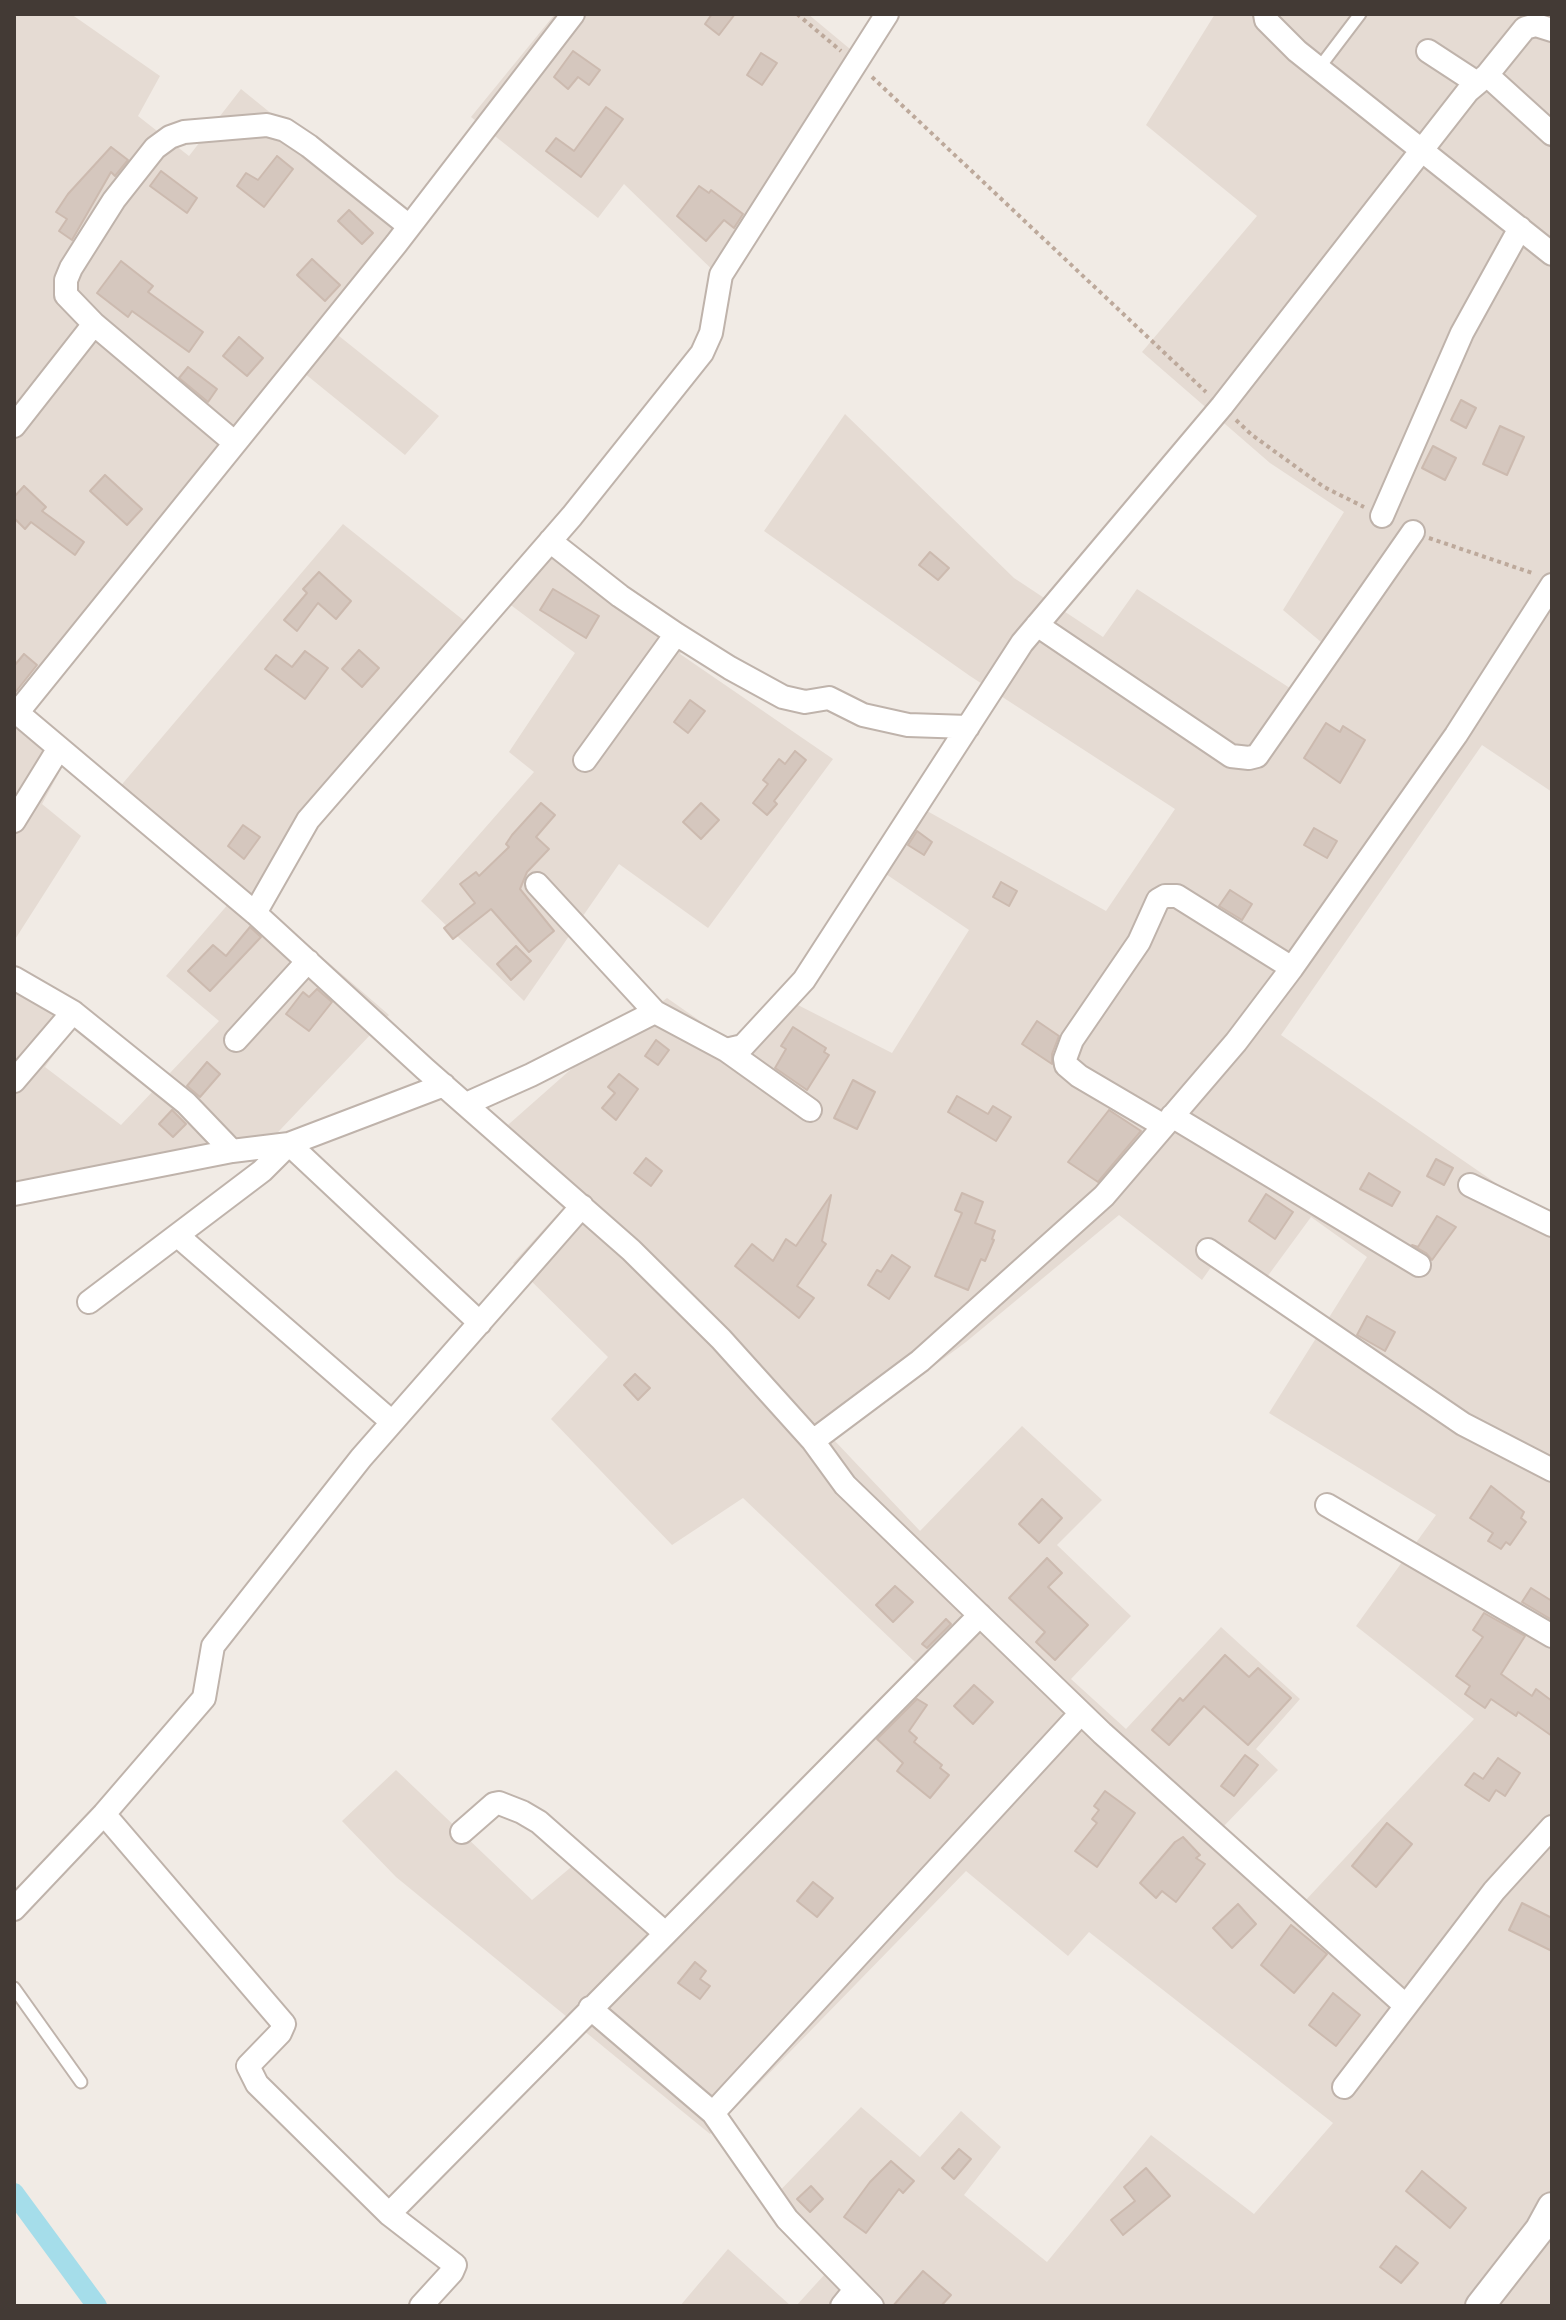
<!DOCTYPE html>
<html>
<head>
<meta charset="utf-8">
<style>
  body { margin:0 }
  #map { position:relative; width:1566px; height:2320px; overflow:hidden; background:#f1ebe5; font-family:"Varela Round",sans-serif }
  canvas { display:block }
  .frame { position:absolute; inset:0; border:16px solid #433a35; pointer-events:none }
</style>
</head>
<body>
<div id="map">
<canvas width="1566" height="2320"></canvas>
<div class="frame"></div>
</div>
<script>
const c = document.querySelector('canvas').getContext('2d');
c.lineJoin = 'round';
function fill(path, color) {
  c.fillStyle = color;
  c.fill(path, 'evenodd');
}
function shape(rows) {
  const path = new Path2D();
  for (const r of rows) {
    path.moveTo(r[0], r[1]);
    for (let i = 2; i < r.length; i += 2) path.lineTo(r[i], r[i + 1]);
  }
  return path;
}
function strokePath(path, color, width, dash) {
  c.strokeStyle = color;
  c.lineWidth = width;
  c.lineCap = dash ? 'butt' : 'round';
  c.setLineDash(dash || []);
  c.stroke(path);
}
fill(shape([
  [17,14,71,14,160,76,138,116,189,156,241,89,415,230,334,332,439,416,405,455,304,373,14,714,14,18],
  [555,14,808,14,868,64,726,283,624,184,598,218,471,117],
  [1215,14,1527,14,1552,34,1552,792,1482,745,1281,1035,1548,1219,1552,1214,1552,2306,796,2306,825,2274,766,2205,861,2107,920,2157,961,2111,1001,2147,964,2195,1047,2262,1151,2135,1254,2214,1333,2123,1089,1932,1068,1956,966,1871,710,2134,396,1877,342,1821,396,1770,532,1900,589,1852,665,1917,915,1662,743,1498,672,1545,551,1419,608,1357,513,1263,563,1208,492,1139,569,1071,667,998,746,1053,792,1002,892,1053,969,930,868,862,911,802,1106,911,1175,809,970,676,764,531,845,414,1014,578,1103,637,1137,589,1296,692,1327,647,1283,610,1344,512,1270,463,1142,352,1257,216,1146,125],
  [1119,1215,1202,1280,1216,1260,1256,1292,1311,1217,1367,1257,1269,1413,1436,1515,1356,1626,1474,1719,1305,1901,1223,1827,1278,1770,1256,1749,1300,1699,1221,1627,1126,1729,1071,1679,1131,1616,1057,1545,1102,1500,1022,1426,920,1531,834,1440,966,1342],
  [343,524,482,635,313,822,268,910,389,1015,263,1148,14,1201,14,978,77,1023,45,1067,121,1125,219,1021,166,976,230,902,107,802],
  [545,535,687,641,680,654,833,759,708,928,619,864,524,1001,421,901,534,772,509,752,575,653,496,594],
  [28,710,73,747,42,804,81,836,14,941,14,731],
  [728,2249,791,2306,792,2306,680,2306]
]), '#e5dbd3');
strokePath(shape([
  [14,2193,97,2306]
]), '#a5ddea', 20);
const building = shape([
  [712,14,735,14,719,35,705,24,712,14],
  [573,51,600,70,589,85,578,77,568,89,554,77,573,51],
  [761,53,777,63,762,85,747,75,761,53],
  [606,107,623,119,581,177,546,151,556,138,574,151,606,107],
  [111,147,128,160,115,176,111,172,72,240,59,231,67,219,56,212,68,194,111,147],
  [277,156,293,169,264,207,237,186,246,173,258,180,277,156],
  [161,171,197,198,187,213,150,186,161,171],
  [699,186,709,193,711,190,743,214,734,228,724,220,706,241,677,216,699,186],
  [349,210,373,233,362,244,338,221,349,210],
  [312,259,340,285,325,301,297,275,312,259],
  [121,261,153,286,148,292,203,332,189,352,132,311,128,317,97,293,121,261],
  [239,337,263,358,247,376,223,356,239,337],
  [188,367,217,389,208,402,179,378,188,367],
  [1461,400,1476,408,1466,428,1451,420,1461,400],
  [1500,426,1524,437,1507,475,1483,464,1500,426],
  [1433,446,1456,458,1445,480,1422,468,1433,446],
  [105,475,142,509,127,525,90,491,105,475],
  [24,486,46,507,42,511,84,542,75,555,31,522,25,529,14,518,14,497,24,486],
  [930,552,949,568,938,580,919,565,930,552],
  [319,572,351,601,336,619,318,603,297,631,284,620,307,593,303,589,319,572],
  [553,589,599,616,586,638,540,610,553,589],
  [359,650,379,668,362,687,342,669,359,650],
  [305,651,328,668,305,699,265,669,276,655,292,667,305,651],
  [24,654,37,665,14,694,14,666,24,654],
  [690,700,705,711,688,733,674,722,690,700],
  [1326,723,1340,732,1343,726,1365,740,1340,783,1304,758,1326,723],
  [795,751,806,760,774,801,777,804,767,815,753,803,768,784,763,780,779,759,785,764,795,751],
  [541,803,555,815,536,837,549,849,527,872,520,889,554,931,529,952,491,909,453,939,444,928,475,903,460,884,476,872,479,876,509,847,506,844,512,835,541,803],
  [701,803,719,820,701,839,683,822,701,803],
  [243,825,260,837,244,859,228,846,243,825],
  [1314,828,1337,841,1327,858,1304,845,1314,828],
  [917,831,932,842,924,855,908,845,917,831],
  [1001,882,1017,891,1009,906,993,897,1001,882],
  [1230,890,1252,904,1242,920,1219,906,1230,890],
  [250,927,261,937,210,991,188,971,213,945,226,956,250,927],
  [516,946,531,961,511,980,497,964,516,946],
  [317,989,332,1002,309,1031,286,1014,303,992,309,997,317,989],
  [1037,1021,1059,1036,1052,1054,1052,1064,1022,1044,1037,1021],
  [793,1027,826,1048,824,1052,829,1055,807,1090,775,1068,786,1049,781,1046,793,1027],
  [656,1040,669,1050,658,1065,645,1056,656,1040],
  [207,1062,220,1074,200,1097,187,1086,207,1062],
  [619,1074,638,1089,616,1120,602,1108,615,1093,608,1087,619,1074],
  [853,1080,875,1092,857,1129,834,1118,853,1080],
  [957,1096,988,1114,993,1106,1011,1117,996,1141,948,1112,957,1096],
  [172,1110,186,1124,173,1137,159,1124,172,1110],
  [1109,1110,1141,1131,1098,1182,1068,1162,1109,1110],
  [646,1158,662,1171,651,1186,634,1173,646,1158],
  [1436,1159,1453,1168,1444,1185,1427,1176,1436,1159],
  [1369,1173,1400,1192,1392,1206,1360,1189,1369,1173],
  [962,1193,983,1202,975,1223,995,1231,992,1239,994,1240,985,1261,981,1259,968,1290,935,1276,962,1213,955,1210,962,1193],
  [1266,1194,1293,1212,1275,1239,1249,1221,1266,1194],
  [831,1195,822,1241,826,1244,797,1286,814,1298,799,1318,735,1266,752,1244,773,1261,786,1239,796,1246,831,1195],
  [1437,1216,1456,1227,1432,1260,1426,1253,1412,1245,1418,1247,1437,1216],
  [892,1255,910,1267,889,1299,868,1285,877,1270,881,1272,892,1255],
  [1367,1316,1395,1332,1385,1351,1357,1335,1367,1316],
  [635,1374,650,1388,638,1400,624,1385,635,1374],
  [1491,1486,1524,1512,1521,1518,1526,1522,1510,1545,1506,1542,1501,1549,1488,1541,1493,1533,1470,1518,1491,1486],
  [1042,1499,1062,1518,1039,1543,1019,1524,1042,1499],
  [1047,1558,1062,1573,1048,1587,1088,1625,1055,1660,1036,1642,1045,1632,1009,1598,1047,1558],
  [895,1586,913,1602,893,1622,876,1605,895,1586],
  [1531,1588,1552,1601,1552,1620,1522,1602,1531,1588],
  [1484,1613,1525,1636,1501,1674,1532,1696,1536,1689,1552,1701,1552,1736,1518,1712,1516,1716,1491,1699,1485,1708,1465,1694,1470,1686,1456,1676,1483,1637,1473,1630,1484,1613],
  [946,1619,951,1624,927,1648,922,1644,946,1619],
  [1225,1655,1249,1677,1258,1668,1291,1698,1248,1745,1204,1706,1169,1745,1152,1730,1180,1698,1183,1701,1225,1655],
  [974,1685,993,1702,973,1724,954,1706,974,1685],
  [917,1699,927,1705,909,1731,917,1738,914,1742,942,1765,940,1768,949,1775,930,1798,897,1771,903,1763,877,1739,917,1699],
  [1245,1755,1258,1765,1234,1796,1221,1786,1245,1755],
  [1498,1758,1520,1773,1505,1796,1496,1790,1489,1801,1465,1785,1474,1773,1483,1779,1498,1758],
  [1105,1791,1135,1813,1097,1867,1075,1851,1097,1823,1092,1819,1099,1810,1094,1806,1105,1791],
  [1387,1823,1412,1844,1376,1887,1352,1866,1387,1823],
  [1183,1837,1200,1855,1196,1858,1205,1864,1176,1902,1162,1891,1156,1898,1140,1883,1175,1842,1183,1837],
  [813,1882,833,1898,817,1917,797,1901,813,1882],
  [1522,1903,1552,1918,1552,1951,1509,1930,1522,1903],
  [1238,1904,1256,1924,1232,1948,1213,1928,1238,1904],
  [1291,1925,1327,1954,1294,1993,1261,1965,1291,1925],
  [695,1962,706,1971,700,1979,710,1986,700,1999,678,1983,695,1962],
  [1333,1993,1360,2015,1336,2046,1309,2025,1333,1993],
  [959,2149,971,2159,954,2179,942,2168,959,2149],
  [891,2161,914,2181,903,2193,899,2189,866,2233,844,2217,870,2182,891,2161],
  [1146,2168,1170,2196,1123,2235,1111,2220,1135,2201,1124,2187,1146,2168],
  [1422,2171,1466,2208,1450,2228,1406,2191,1422,2171],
  [811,2186,823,2199,810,2212,797,2199,811,2186],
  [1396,2246,1418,2263,1401,2283,1380,2267,1396,2246],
  [923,2271,951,2295,941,2306,893,2306,923,2271]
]);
fill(building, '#d5c7be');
strokePath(building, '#ccbaaf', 2);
const service = shape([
  [1319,68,1360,14],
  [14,1988,81,2082]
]);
const minor = shape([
  [1265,14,1266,20,1297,51,1552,254],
  [1428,51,1477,83],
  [1487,75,1552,134],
  [14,426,94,324],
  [235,443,94,324,66,295,66,280,71,268,114,200,155,148,170,137,184,132,267,125,285,130,309,146,409,226],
  [1382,516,1462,333,1520,228],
  [550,541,620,596,676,634,730,668,783,697,805,702,829,698,863,715,908,725,968,727],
  [1037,625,1231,756,1249,758,1257,756,1413,532],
  [14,710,255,913,425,1069,631,1250,721,1339,813,1441,845,1485,1102,1733,1406,2006,1494,1891,1552,1827],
  [17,713,396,244,573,14],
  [585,760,676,634],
  [14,821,59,748],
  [537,884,655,1012,726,1050,743,1046,804,980,1022,643,1222,406,1468,91,1487,75,1525,28,1536,25,1552,30],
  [255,913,308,820,572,516,702,353,711,333,721,275,887,14],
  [14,978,73,1012,186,1103,232,1151],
  [236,1040,308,961],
  [726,1050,810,1110],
  [14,1081,73,1012],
  [466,1104,531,1075,655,1012],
  [1172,1116,1419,1265],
  [1164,1126,1079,1076,1066,1065,1065,1059,1072,1040,1139,942,1158,900,1165,896,1177,896,1292,968],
  [1470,1185,1552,1225],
  [14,1194,232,1151,289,1144,480,1323],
  [178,1236,392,1422],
  [1208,1250,1463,1424,1552,1470],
  [89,1302,262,1171,289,1144,444,1085],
  [813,1441,920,1361,1104,1196,1236,1042,1292,968,1456,735,1552,585],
  [1327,1505,1552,1636],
  [104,1814,284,2024,280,2033,248,2066,257,2084,389,2214,455,2265,452,2272,421,2306],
  [462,1832,494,1804,499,1803,522,1812,539,1822,665,1933],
  [14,1909,104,1814,204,1698,213,1646,361,1458,582,1206],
  [590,2008,713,2113],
  [1344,2087,1406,2006],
  [389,2214,980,1615],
  [842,2306,855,2290],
  [872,2306,787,2219,713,2113,1081,1713]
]);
const tertiary = shape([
  [1480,2306,1540,2229,1552,2207]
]);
strokePath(service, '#bfb3ab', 15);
strokePath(minor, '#bfb3ab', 26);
strokePath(tertiary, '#bfb3ab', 32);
strokePath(shape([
  [797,14,841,51],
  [872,77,1206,392],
  [1236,420,1252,435,1324,487,1364,507],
  [1429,538,1535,574]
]), '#bda99b', 4, [4, 4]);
strokePath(service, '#fff', 11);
strokePath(minor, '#fff', 22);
strokePath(tertiary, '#fff', 28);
</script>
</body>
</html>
